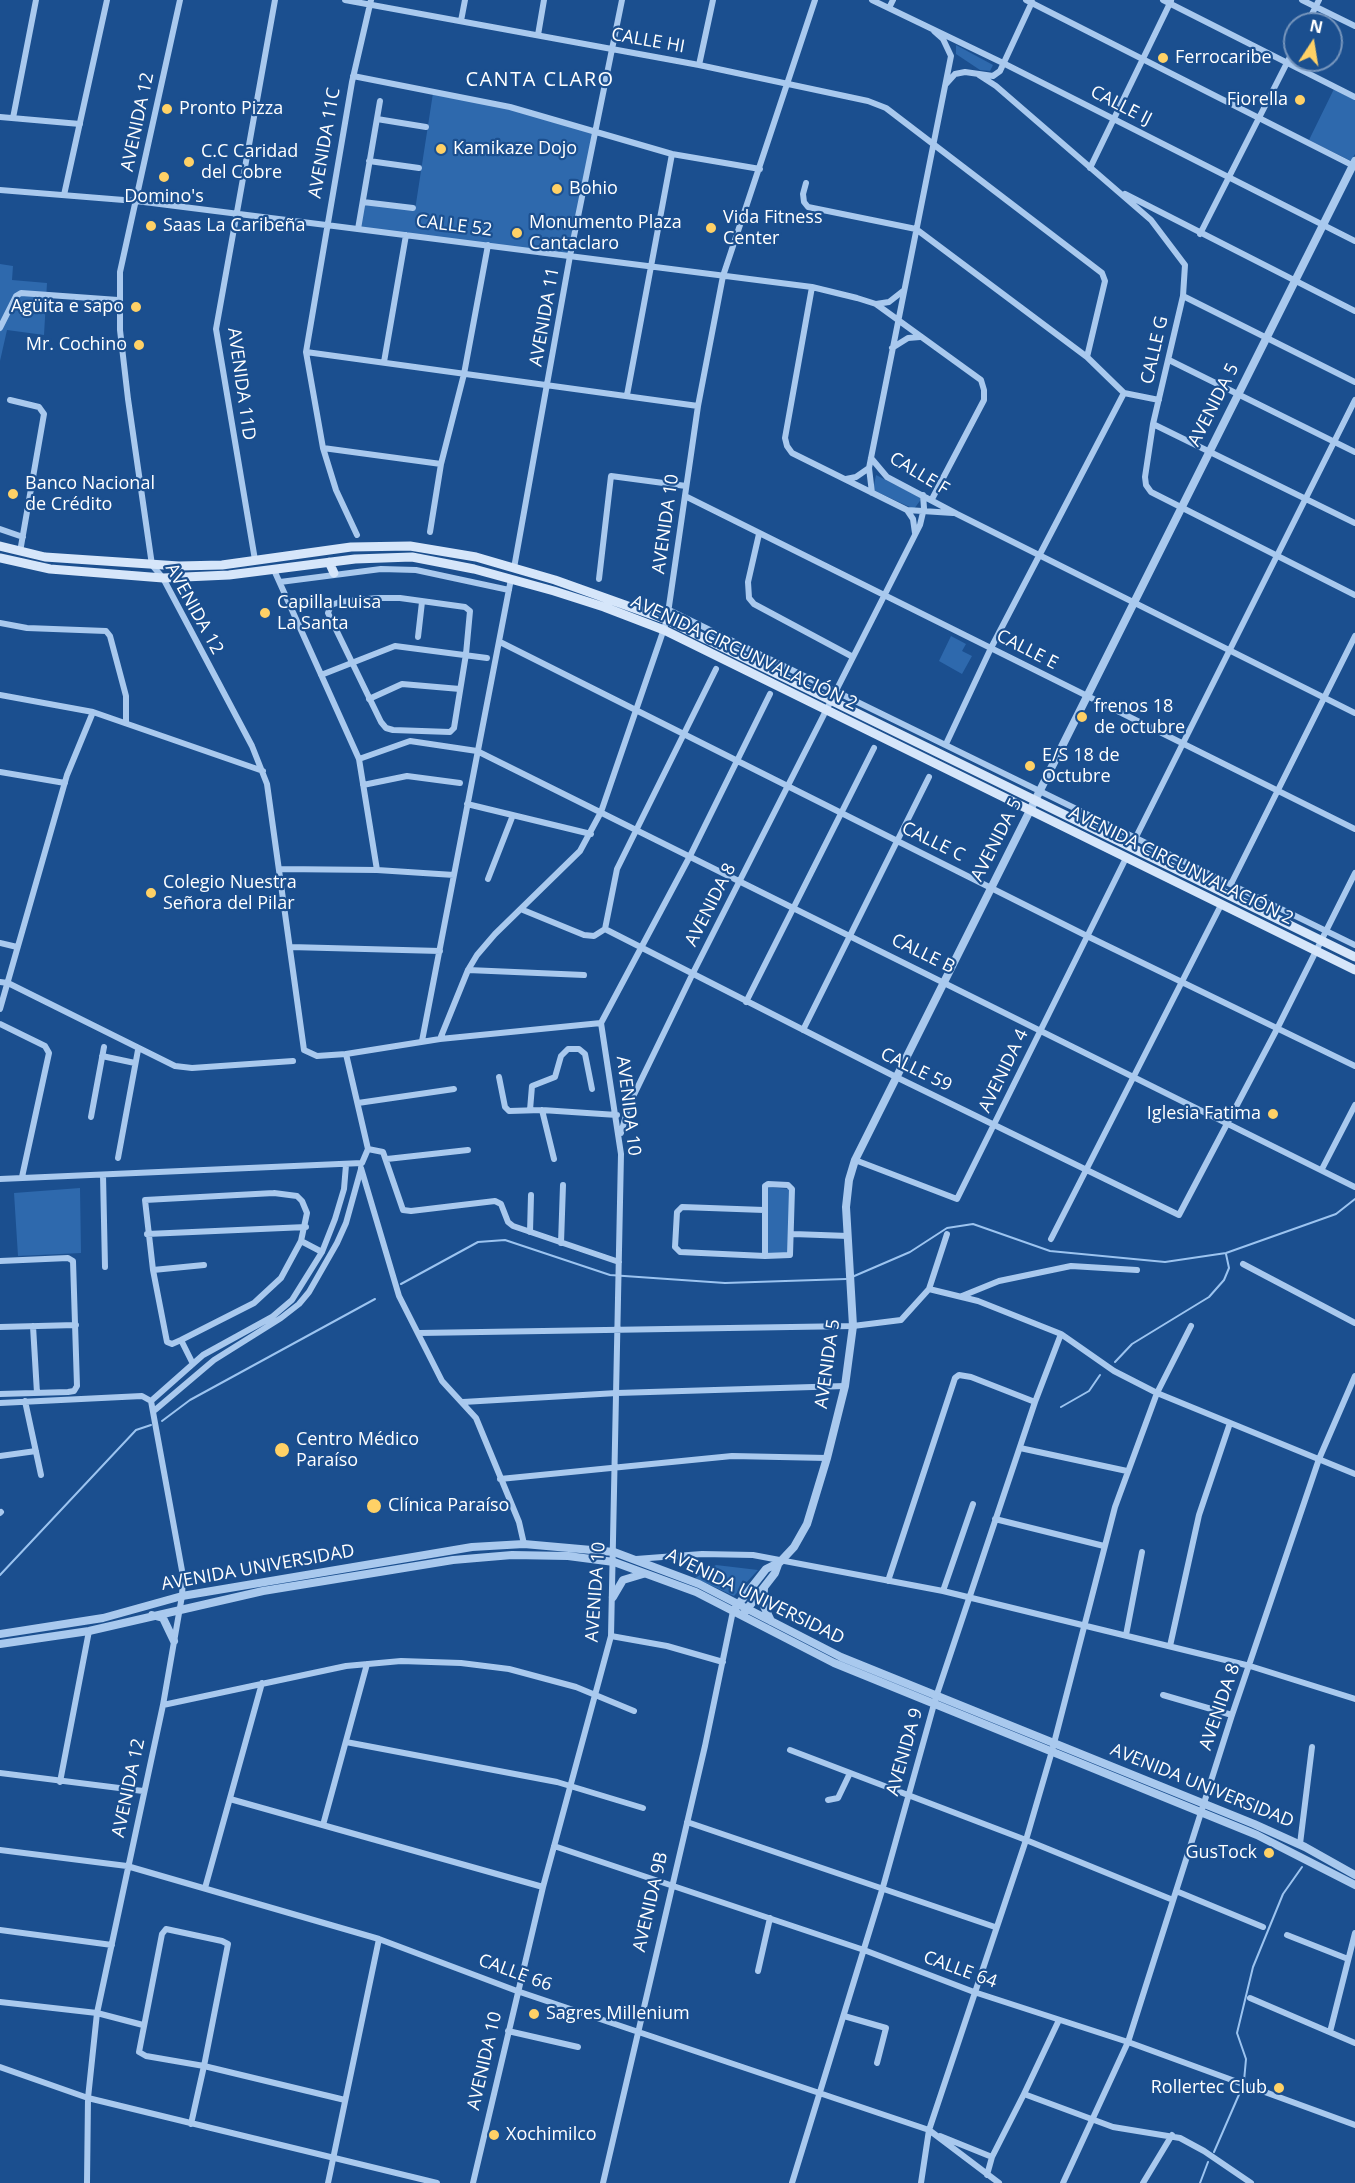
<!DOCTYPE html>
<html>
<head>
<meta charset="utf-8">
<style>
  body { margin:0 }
  #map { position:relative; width:1355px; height:2183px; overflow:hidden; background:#1b4f8f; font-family:"Open Sans",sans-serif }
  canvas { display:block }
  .north { position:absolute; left:1283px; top:12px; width:60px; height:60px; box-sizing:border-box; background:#1b4f8f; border:2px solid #7695bc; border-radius:50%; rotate:12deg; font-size:16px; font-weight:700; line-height:24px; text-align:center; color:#fff }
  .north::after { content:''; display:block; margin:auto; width:21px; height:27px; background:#ffd166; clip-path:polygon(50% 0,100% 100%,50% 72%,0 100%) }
</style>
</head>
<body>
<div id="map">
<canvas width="1355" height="2183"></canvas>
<div class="north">N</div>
</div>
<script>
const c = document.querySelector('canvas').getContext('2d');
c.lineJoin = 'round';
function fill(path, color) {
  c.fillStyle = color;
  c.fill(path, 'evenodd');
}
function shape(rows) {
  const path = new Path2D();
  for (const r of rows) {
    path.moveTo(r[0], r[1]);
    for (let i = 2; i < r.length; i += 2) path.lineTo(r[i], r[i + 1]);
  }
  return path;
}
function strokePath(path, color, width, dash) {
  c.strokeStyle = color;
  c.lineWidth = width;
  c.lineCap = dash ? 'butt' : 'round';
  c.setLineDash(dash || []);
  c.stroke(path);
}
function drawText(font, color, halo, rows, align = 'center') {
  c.font = font + ' "Open Sans",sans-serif';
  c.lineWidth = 4.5;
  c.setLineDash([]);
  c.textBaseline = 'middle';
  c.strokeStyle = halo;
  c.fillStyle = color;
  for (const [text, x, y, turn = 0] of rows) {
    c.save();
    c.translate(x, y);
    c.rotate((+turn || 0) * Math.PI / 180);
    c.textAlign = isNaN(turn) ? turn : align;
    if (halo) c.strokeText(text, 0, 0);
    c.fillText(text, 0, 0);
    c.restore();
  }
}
fill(shape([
  [956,45,993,65,990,71,980,70,956,54],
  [1334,89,1355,100,1355,154,1351,161,1309,140],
  [433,93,510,108,594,133,570,255,360,227,364,203,415,210],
  [0,264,13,266,12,280,47,283,44,335,7,330,0,361],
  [876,475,922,498,914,509,873,490],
  [951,636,966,644,962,651,972,656,962,674,939,661],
  [767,1187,789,1189,789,1255,768,1254],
  [80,1188,81,1253,18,1256,14,1193],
  [716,1565,758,1570,734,1596,695,1578]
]), '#2e69ad');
strokePath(shape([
  [852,1277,910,1252,947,1228,973,1224,1050,1251,1165,1262,1226,1253,1336,1214,1355,1199],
  [401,1284,478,1242,505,1240,610,1275,725,1283,846,1279],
  [1115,1362,1132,1344,1209,1297,1224,1280,1229,1268,1226,1254],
  [1061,1407,1089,1391,1100,1375],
  [162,1421,190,1400,375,1299],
  [0,1575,136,1430,151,1425],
  [1244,2081,1246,2059,1237,2033,1253,1967,1283,1894,1302,1867],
  [1214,2152,1241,2090],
  [1200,2183,1208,2162]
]), '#9cc4f0', 2);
strokePath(shape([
  [180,0,120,272,120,330,128,399,152,565,163,578,252,746,267,784,304,1050,317,1056,346,1054,440,1039,601,1023],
  [345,0,699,65,868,101,886,108,1102,273,1105,281,1087,357],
  [872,0,1003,63,1355,241],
  [1026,0,1354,166],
  [1163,0,1355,97],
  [1302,0,1355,26],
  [889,8,893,0],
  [461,21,465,0],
  [1307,24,1319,0],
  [538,35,544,0],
  [699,65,713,0],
  [979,75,996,86,1151,220,1185,265,1183,296,1153,424,1145,477,1146,485,1151,492,1355,595],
  [353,76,510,107,672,154,760,169],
  [946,84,955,74,965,72,993,76,1000,71,1032,2],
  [0,117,80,124],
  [13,118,36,0],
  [377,119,426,127],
  [369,161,419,168],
  [1090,168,1171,1],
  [806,183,803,194,804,202,808,207,916,229,1087,357,1124,393,1159,400],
  [0,190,136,201,334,226,812,287,857,298,876,304,981,380,984,390,984,400,932,499],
  [1125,194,1355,311],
  [64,195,107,0],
  [363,202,413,208],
  [358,229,380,101],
  [1200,234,1295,47],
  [812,287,785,438,787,446,792,453,907,510,913,519,915,533],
  [1183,296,1355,382],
  [876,304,889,302,903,291],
  [0,328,16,296,21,293,118,300],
  [892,348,908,338,920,337],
  [306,352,698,406],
  [1169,360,1355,452],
  [384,362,406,235],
  [627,395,672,154],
  [10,400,39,407,44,414,20,552],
  [1153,424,1355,523],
  [323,448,441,464],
  [871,458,887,477,957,514,1355,713],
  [846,479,856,477,869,468],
  [872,493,869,468,951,56,943,39,934,31],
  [685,496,1355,829],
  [907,510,953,513],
  [0,529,23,537],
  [430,532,441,464,464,374,488,245],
  [759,534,748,582,749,598,754,604,853,657],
  [357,535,336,490,323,448,306,352,352,82,371,0],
  [255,560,216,329,275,0],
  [514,568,570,256,622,0],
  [274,570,359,759,377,870],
  [599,579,611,476,686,486],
  [280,582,381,569,416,570,509,590],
  [377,598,400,598,465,607,470,611,466,654,454,728,450,732,393,730,386,728,381,722,328,613,331,605,340,602,377,598],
  [669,610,1355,945],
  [0,623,27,628,106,631,110,636,126,696,126,723],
  [418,637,422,602],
  [500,642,1087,936,1355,1066],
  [321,675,395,646,487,658],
  [0,695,93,712,263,771],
  [369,699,402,684,460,689],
  [946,744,991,648,1124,393],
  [359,759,410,741,477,751,1355,1187],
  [0,772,65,783],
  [363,785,407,776,460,783],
  [467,804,591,834],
  [1136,837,1355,400],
  [279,869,377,870,454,875],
  [488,879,513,815],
  [1231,884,1355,636],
  [523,910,584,935,594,936,605,929,617,869,716,669],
  [605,929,896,1077,1179,1215,1277,1029,1355,873],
  [0,943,17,947],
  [290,947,440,951],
  [468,970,584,975],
  [0,982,8,983,175,1066,192,1068,293,1061],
  [746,1002,874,748],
  [0,1009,67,775,93,712],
  [601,1023,690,856,770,694],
  [0,1024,45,1046,49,1053,22,1177],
  [803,1030,929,777],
  [440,1039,468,970,477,955,495,934,580,851,601,812,667,620,698,406,723,276,815,0],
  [422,1041,511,579],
  [102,1056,135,1063],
  [499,1077,505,1107,509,1111,542,1110,617,1115],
  [358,1103,454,1089],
  [530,1110,532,1086,555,1077,561,1056,568,1049,579,1049,585,1054,592,1089],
  [542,1110,554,1159],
  [91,1117,104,1047],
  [621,1133,629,1105,692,975,920,525,924,508,923,495],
  [368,1149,383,1152,403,1210,411,1211,495,1201,501,1204,508,1222,513,1226,619,1262],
  [118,1158,138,1050],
  [387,1159,468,1150],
  [855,1160,957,1199,1126,858],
  [361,1168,399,1296,442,1381,476,1418,519,1522,524,1544],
  [1322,1169,1355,1105],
  [103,1175,105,1267],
  [0,1179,362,1163,368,1149,346,1054],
  [274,1193,297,1196,302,1201,307,1213,301,1241,281,1278,254,1303,181,1340,172,1344,167,1342,153,1270,145,1200,274,1193],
  [764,1210,682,1207,677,1212,675,1247,680,1252,765,1256,790,1255,792,1189,788,1185,768,1184,765,1186,765,1256],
  [530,1232,531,1195],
  [147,1234,306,1227],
  [793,1234,848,1236],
  [1051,1239,1221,905],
  [301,1241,322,1252],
  [561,1243,563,1185],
  [0,1261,68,1258,73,1261,77,1386,74,1391,68,1392,0,1394],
  [1243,1264,1355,1323],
  [153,1270,204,1265],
  [929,1289,947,1234],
  [962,1296,999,1281,1071,1266,1137,1270],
  [33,1326,37,1393],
  [0,1327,76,1325],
  [419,1333,853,1326,901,1320,929,1289,978,1301,1061,1334,1114,1371,1157,1393,1355,1474],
  [181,1340,193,1364],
  [25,1401,41,1475],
  [151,1401,203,1355,272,1317,292,1300,322,1252,335,1219,344,1189,346,1165],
  [463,1402,617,1393,845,1386],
  [0,1403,142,1396,151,1401],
  [155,1410,214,1360,281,1318,299,1304,309,1292,337,1243,346,1223,361,1169],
  [1020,1448,1127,1471],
  [0,1456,36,1451],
  [500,1479,732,1456,827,1458],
  [0,1513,1,1512],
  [995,1519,1104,1546],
  [636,1559,702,1554,753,1555,943,1591,1250,1666,1355,1699],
  [888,1581,955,1378,959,1375,971,1377,1035,1402],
  [943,1591,973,1504],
  [1126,1635,1142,1552],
  [611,1636,667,1646,723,1662],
  [1170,1646,1199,1515,1230,1423],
  [1163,1695,1232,1715],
  [163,1705,346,1666,401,1661,461,1663,509,1669,576,1687,634,1711],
  [346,1742,557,1782,643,1808],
  [790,1750,1026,1840,1173,1900],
  [0,1773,143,1791],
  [60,1782,89,1631],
  [230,1799,543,1887],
  [828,1800,838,1798,850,1773],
  [687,1822,995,1927],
  [323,1825,367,1664],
  [1300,1844,1312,1747],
  [554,1846,864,1950,974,1992,1128,2042,1355,2125],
  [0,1850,127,1866,379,1939,517,1991,929,2130,999,2183],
  [205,1888,262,1683],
  [1176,1891,1263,1927],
  [0,1930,112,1945],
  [1287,1935,1348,1959],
  [758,1971,770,1918],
  [1250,1998,1355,2043],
  [0,2002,97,2013,143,2025],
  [844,2016,886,2028,877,2063],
  [508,2031,578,2047],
  [1330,2032,1355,1933],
  [0,2067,88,2098,437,2183],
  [1024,2094,1059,2020],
  [191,2124,204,2066,228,1944,222,1941,166,1929,162,1934,139,2052,146,2056,204,2066,345,2100],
  [940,2136,992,2157,1024,2094,1113,2127,1180,2138,1204,2151,1251,2183],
  [987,2175,992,2157],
  [87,2183,88,2098,97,2013,163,1705,182,1596,183,1576,151,1401],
  [328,2183,379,1939],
  [473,2183,543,1887,611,1636,621,1154,601,1023],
  [603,2183,705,1746,733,1611],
  [792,2183,883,1887,936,1697,1035,1402,1061,1334],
  [921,2183,929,2130,1026,1840,1052,1751,1115,1507,1157,1393,1191,1326],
  [1063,2183,1128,2042,1232,1715,1319,1459,1355,1376],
  [1143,2183,1172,2135]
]), '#a9c9ee', 6);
strokePath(shape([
  [764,1588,763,1604,771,1621],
  [613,1597,623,1580,643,1574],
  [733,1611,766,1569,780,1562,794,1547,807,1524,827,1458,845,1386,853,1326,846,1207,849,1180,855,1160,1355,161],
  [744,1613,775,1573,779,1562],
  [152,1615,163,1618,174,1641],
  [0,1634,103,1618,182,1596,472,1547,524,1544,614,1552,699,1584,841,1657,1254,1824,1305,1847,1355,1875],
  [0,1644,89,1631,263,1591,453,1560,512,1555,568,1556,614,1562,696,1592,834,1663,1257,1835,1355,1885]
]), '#a9c9ee', 8);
strokePath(shape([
  [0,546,45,557,179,566,222,565,351,547,410,546,476,557,555,580,667,620,1355,957],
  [0,558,50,569,163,578,229,575,355,559,412,557,474,569,554,591,604,607,664,630,1355,970],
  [329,562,334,573]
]), '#d6e6fa', 9);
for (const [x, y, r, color] of [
  [1163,58,6,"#ffd166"],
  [1300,100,6,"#ffd166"],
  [167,109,6,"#ffd166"],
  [441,149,6,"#ffd166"],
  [189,162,6,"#ffd166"],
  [164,177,6,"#ffd166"],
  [557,189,6,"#ffd166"],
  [151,226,6,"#ffd166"],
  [711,228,6,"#ffd166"],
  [517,233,6,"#ffd166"],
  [136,307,6,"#ffd166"],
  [139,345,6,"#ffd166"],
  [13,494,6,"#ffd166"],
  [265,613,6,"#ffd166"],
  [1082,717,6,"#ffd166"],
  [1030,766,6,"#ffd166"],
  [151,893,6,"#ffd166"],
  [1273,1114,6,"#ffd166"],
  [282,1450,8,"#ffd166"],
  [374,1506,8,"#ffd166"],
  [1269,1853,6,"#ffd166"],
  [534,2014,6,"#ffd166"],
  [1279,2088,6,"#ffd166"],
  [494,2135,6,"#ffd166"]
]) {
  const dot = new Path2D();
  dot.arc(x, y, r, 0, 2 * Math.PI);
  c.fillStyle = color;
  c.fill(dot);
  strokePath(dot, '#1b4f8f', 2);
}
drawText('18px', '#fff', '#1b4f8f', [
  ["CALLE HI",648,41,10],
  ["CALLE IJ",1121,106,27],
  ["AVENIDA 12",138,122,-78],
  ["AVENIDA 11C",325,143,-80],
  ["CALLE 52",454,226,7],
  ["AVENIDA 11",545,317,-80],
  ["CALLE G",1155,350,-77],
  ["AVENIDA 11D",241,384,82],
  ["AVENIDA 5",1214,405,-63],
  ["CALLE F",919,474,31],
  ["AVENIDA 10",666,524,-82],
  ["AVENIDA 12",194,609,61],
  ["CALLE E",1027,650,27],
  ["AVENIDA CIRCUNVALACIÓN 2",744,653,25],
  ["AVENIDA 5",997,840,-63],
  ["CALLE C",933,842,26],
  ["AVENIDA CIRCUNVALACIÓN 2",1181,866,26],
  ["AVENIDA 8",711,905,-63],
  ["CALLE B",923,954,26],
  ["CALLE 59",916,1070,26],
  ["AVENIDA 4",1004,1071,-64],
  ["AVENIDA 10",628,1106,83],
  ["AVENIDA 5",828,1364,-82],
  ["AVENIDA UNIVERSIDAD",258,1568,-10],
  ["AVENIDA 10",596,1592,-86],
  ["AVENIDA UNIVERSIDAD",755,1597,26],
  ["AVENIDA 8",1220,1707,-71],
  ["AVENIDA 9",905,1752,-74],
  ["AVENIDA UNIVERSIDAD",1202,1786,22],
  ["AVENIDA 12",129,1788,-78],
  ["AVENIDA 9B",651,1902,-77],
  ["CALLE 64",960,1970,20],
  ["CALLE 66",515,1973,20],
  ["AVENIDA 10",485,2061,-77]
]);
drawText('18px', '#fff', '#1b4f8f', [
  ["Ferrocaribe",1175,58],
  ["Fiorella",1288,100,"right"],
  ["Pronto Pizza",179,109],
  ["Kamikaze Dojo",453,149],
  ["C.C Caridad",201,152],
  ["del Cobre",201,173],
  ["Bohio",569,189],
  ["Domino's",164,197,"center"],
  ["Vida Fitness",723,218],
  ["Center",723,239],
  ["Monumento Plaza",529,223],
  ["Cantaclaro",529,244],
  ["Saas La Caribeña",163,226],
  ["Agüita e sapo",124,307,"right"],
  ["Mr. Cochino",127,345,"right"],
  ["Banco Nacional",25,484],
  ["de Crédito",25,505],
  ["Capilla Luisa",277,603],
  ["La Santa",277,624],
  ["frenos 18",1094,707],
  ["de octubre",1094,728],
  ["E/S 18 de",1042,756],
  ["Octubre",1042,777],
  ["Colegio Nuestra",163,883],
  ["Señora del Pilar",163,904],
  ["Iglesia Fatima",1261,1114,"right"],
  ["Centro Médico",296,1440],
  ["Paraíso",296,1461],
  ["Clínica Paraíso",388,1506],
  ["GusTock",1257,1853,"right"],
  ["Sagres Millenium",546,2014],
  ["Rollertec Club",1267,2088,"right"],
  ["Xochimilco",506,2135]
], 'left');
c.letterSpacing = '1.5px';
drawText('20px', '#fff', '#1b4f8f', [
  ["CANTA CLARO",540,80]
]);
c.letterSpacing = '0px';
</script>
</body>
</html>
